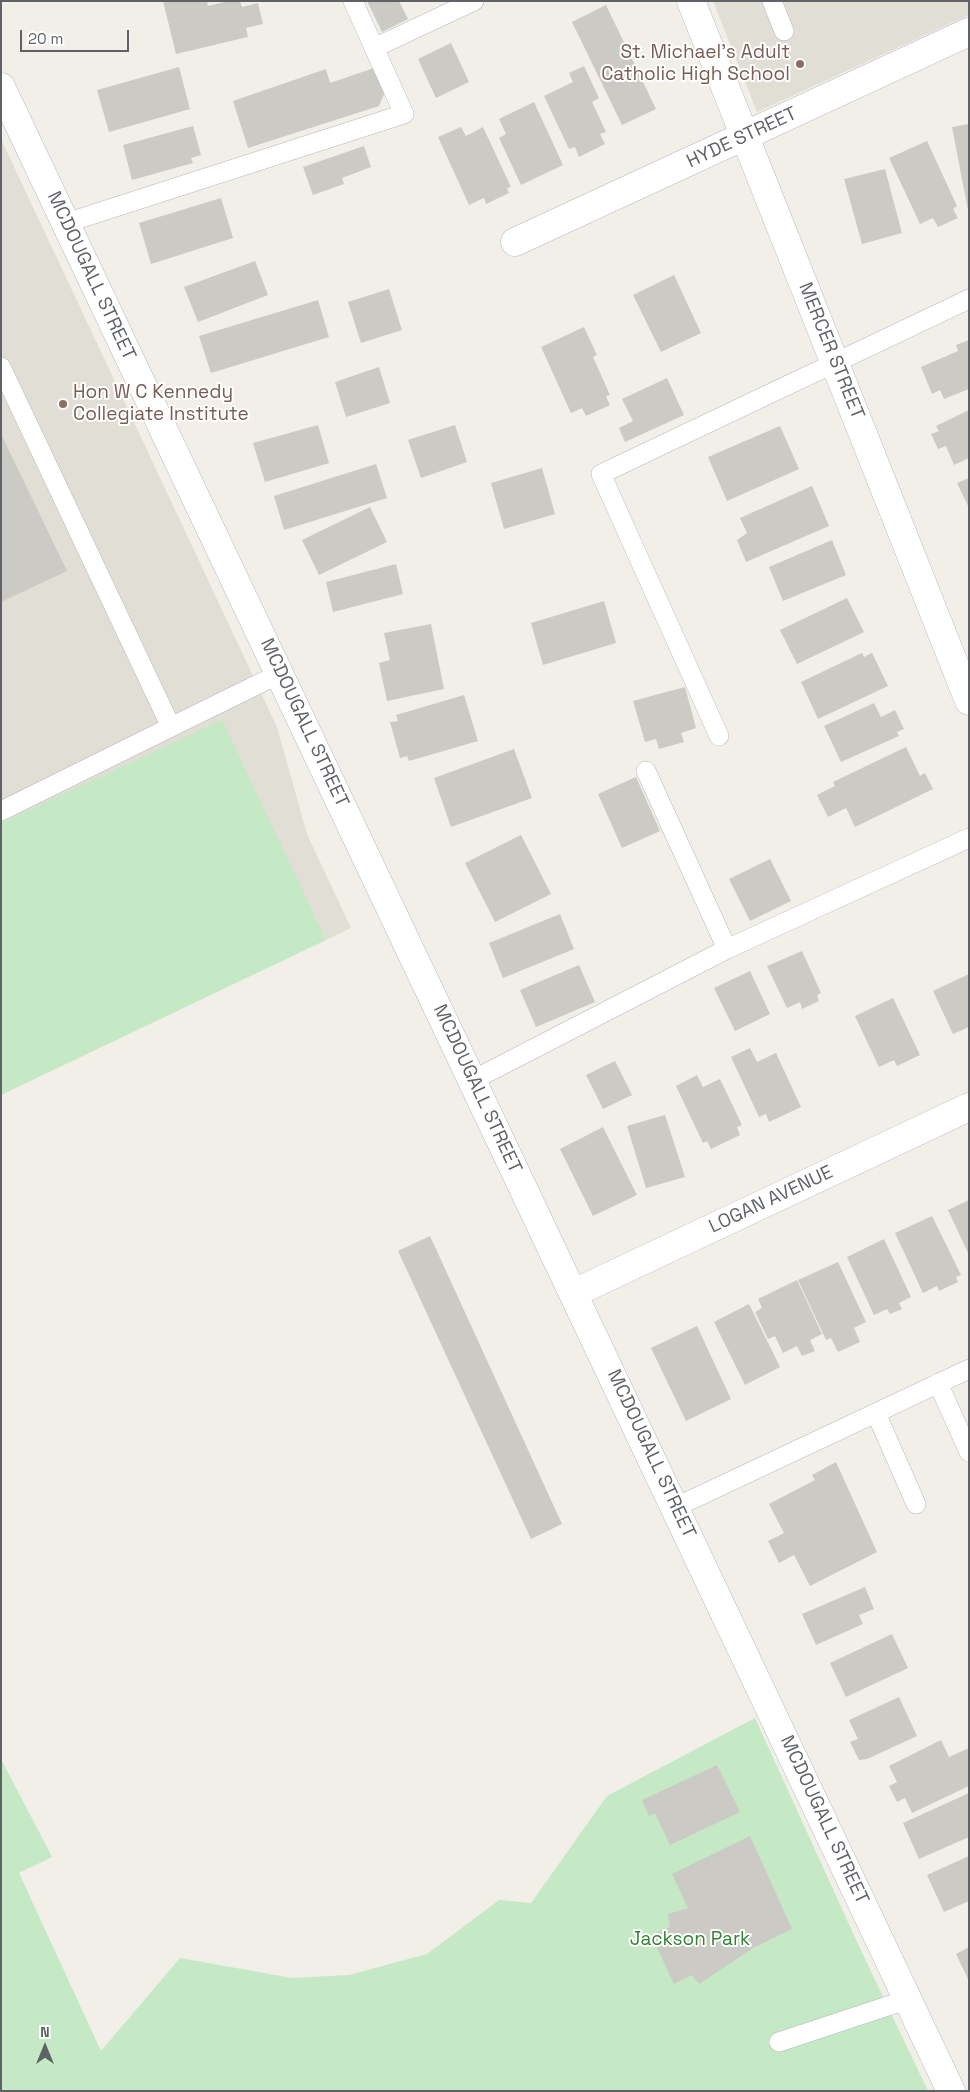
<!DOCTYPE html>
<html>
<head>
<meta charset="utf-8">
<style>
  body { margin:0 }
  #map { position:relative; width:970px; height:2092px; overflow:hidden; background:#f1efe8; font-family:"Space Grotesk",sans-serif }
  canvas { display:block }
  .frame { position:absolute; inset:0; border:2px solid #5f6368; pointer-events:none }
  .north { position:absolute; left:20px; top:2022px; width:50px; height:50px; -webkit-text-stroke:4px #fff; paint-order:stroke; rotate:0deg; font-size:14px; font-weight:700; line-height:20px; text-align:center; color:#5f6368 }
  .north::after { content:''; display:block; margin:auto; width:18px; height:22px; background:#5f6368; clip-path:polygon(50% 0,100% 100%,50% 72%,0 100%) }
  .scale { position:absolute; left:20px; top:30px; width:109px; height:22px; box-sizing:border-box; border:2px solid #5f6368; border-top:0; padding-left:6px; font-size:15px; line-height:18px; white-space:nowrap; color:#5f6368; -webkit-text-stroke:4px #fff; paint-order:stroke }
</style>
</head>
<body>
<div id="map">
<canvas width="970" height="2092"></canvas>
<div class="frame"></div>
<div class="north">N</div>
<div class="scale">20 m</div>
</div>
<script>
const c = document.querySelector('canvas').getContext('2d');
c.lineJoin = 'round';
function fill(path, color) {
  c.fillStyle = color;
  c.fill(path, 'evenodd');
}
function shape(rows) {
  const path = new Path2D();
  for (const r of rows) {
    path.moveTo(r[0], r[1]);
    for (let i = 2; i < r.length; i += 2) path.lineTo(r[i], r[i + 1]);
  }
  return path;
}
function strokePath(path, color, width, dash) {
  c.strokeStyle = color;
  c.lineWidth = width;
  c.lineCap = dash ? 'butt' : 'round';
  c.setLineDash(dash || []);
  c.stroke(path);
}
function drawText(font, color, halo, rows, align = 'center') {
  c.font = font + ' "Space Grotesk",sans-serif';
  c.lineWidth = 4;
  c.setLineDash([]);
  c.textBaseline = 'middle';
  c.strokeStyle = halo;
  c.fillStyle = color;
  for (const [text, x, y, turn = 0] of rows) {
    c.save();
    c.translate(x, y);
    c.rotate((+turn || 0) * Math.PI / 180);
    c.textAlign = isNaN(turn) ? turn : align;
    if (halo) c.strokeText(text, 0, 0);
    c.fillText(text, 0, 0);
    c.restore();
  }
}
fill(shape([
  [713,1,969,1,969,15,757,112],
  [1,139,277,727,307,834,351,928,1,1094]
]), '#e1ded6');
fill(shape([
  [222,720,326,940,1,1095,1,823],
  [755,1718,857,1942,928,2091,1,2091,1,1759,52,1857,19,1873,101,2051,180,1958,292,1978,349,1975,427,1954,499,1900,531,1903,607,1796]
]), '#c5e8c5');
fill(shape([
  [163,1,210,1,207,3,208,6,229,1,240,1,242,7,258,3,263,24,246,28,248,37,176,54],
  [367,1,399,1,408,19,382,32],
  [606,5,656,109,622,125,572,22],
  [451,43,469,82,436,98,418,59],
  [584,66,599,98,592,102,606,132,600,134,605,144,579,157,575,147,569,149,544,96,573,82,569,73],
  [179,67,190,109,109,132,97,90],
  [377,67,385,92,379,106,248,148,233,101,326,69,330,83],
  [534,102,563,165,521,185,499,138,506,134,499,119],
  [969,124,969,210,968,210,952,127],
  [193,126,201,155,191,158,193,163,132,180,123,145],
  [461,127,466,136,483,127,511,187,507,188,509,193,486,204,484,198,469,205,438,137],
  [927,141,957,206,953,209,958,218,938,227,933,218,920,224,889,158],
  [364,146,371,167,342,178,344,184,313,195,303,167],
  [885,169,902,233,862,244,844,179],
  [221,198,233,238,151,264,139,223],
  [255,261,268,295,198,322,184,287],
  [674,275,701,333,661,352,633,295],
  [389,289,402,330,361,343,348,302],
  [318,300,329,337,211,373,199,336],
  [584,327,597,355,593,357,610,395,606,396,610,405,586,416,582,408,571,413,541,347],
  [969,340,969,389,944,399,940,390,932,394,921,367,958,351,956,345],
  [379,367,390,403,346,417,335,382],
  [667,378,684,415,625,442,619,428,633,421,622,399],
  [969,410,969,458,954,465,946,446,938,449,931,434,939,431,936,426],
  [318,425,329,463,265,482,253,443],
  [455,425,467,462,421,478,408,440],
  [780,426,799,469,727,501,708,457],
  [1,434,67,571,1,602],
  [376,464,387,498,284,530,274,496],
  [542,468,555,514,504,529,491,483],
  [969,478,969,508,957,483],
  [812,486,829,526,746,562,737,540,747,533,740,518],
  [370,507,387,542,319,575,302,540],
  [832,540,846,575,783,601,769,567],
  [396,564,403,594,333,612,326,582],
  [847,598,864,632,797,664,780,630],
  [604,601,616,643,543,665,531,623],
  [431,624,444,689,387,701,379,663,390,660,384,633],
  [862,653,864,657,872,653,888,686,818,719,801,682],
  [685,687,696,728,681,733,684,742,659,749,656,739,645,742,633,701],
  [464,695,478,741,409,761,407,756,400,758,390,722,398,721,396,715],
  [874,703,881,717,895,710,904,729,897,732,899,736,841,762,824,726],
  [906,747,920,776,925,773,933,789,855,827,846,808,828,817,817,795,835,786,833,782],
  [514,749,532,798,451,827,434,778],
  [636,777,660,831,622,848,598,794],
  [521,835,551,894,495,922,465,863],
  [770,859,791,901,750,921,729,879],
  [560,914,574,949,503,978,489,943],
  [802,951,821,993,817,995,819,1001,802,1009,800,1002,787,1008,767,966],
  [579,965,595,1002,536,1027,520,990],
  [750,971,770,1014,735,1031,714,988],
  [969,974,969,1027,953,1034,933,991],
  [893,998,920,1055,897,1066,894,1060,879,1067,855,1016],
  [750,1048,757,1062,776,1053,801,1107,769,1122,766,1114,759,1117,731,1057],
  [615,1061,632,1095,603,1109,586,1075],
  [697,1075,703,1087,720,1079,742,1125,737,1127,740,1135,711,1149,707,1141,703,1143,676,1086],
  [665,1115,685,1177,646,1188,627,1126],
  [603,1127,637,1195,593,1216,560,1149],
  [969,1200,969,1255,948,1210],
  [932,1216,961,1275,956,1277,958,1282,939,1291,937,1286,923,1293,895,1233],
  [430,1236,562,1524,531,1539,398,1251],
  [884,1239,911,1297,899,1303,902,1309,890,1314,887,1309,874,1315,847,1257],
  [838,1262,866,1322,854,1328,860,1342,838,1352,831,1338,826,1340,798,1280],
  [797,1280,822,1334,810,1340,815,1351,802,1356,797,1346,783,1353,775,1336,768,1339,755,1312,762,1308,758,1299],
  [749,1304,780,1367,745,1385,714,1322],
  [697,1326,731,1399,686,1421,651,1348],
  [836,1462,877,1552,810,1586,794,1555,779,1563,768,1541,784,1533,769,1504,815,1480,812,1475],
  [865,1587,874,1609,859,1615,863,1624,816,1645,802,1614],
  [892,1634,908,1668,846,1697,830,1663],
  [899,1697,917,1736,867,1759,859,1760,850,1742,858,1739,849,1720],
  [941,1740,949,1757,969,1748,969,1786,912,1813,905,1798,897,1802,889,1786,897,1782,889,1766],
  [717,1765,740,1812,670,1845,655,1813,649,1816,642,1800],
  [969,1793,969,1837,919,1859,903,1823],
  [750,1836,792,1929,753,1948,699,1984,692,1975,674,1984,651,1935,670,1927,668,1914,688,1908,672,1874],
  [969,1856,969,1901,944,1912,927,1875],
  [969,1947,969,1981,956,1954]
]), '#cccac5');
const lane = shape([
  [772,1,784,31],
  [374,48,474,1],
  [66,223,404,114,353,1],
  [1,367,171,727,281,673],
  [719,736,601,474,969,299],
  [646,771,727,949],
  [1,811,171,727],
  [473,1080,727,949,969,838],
  [938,1383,969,1452],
  [876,1413,916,1504],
  [676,1507,969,1369],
  [779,2042,909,1999]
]);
const street = shape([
  [691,1,969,701],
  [515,242,969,32],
  [574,1293,969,1107]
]);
const secondary = shape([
  [1,87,951,2091]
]);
strokePath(lane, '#b5b8bc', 20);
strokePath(street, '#b5b8bc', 29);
strokePath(secondary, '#b6babf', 29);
strokePath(lane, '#fff', 19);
strokePath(street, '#fff', 28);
strokePath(secondary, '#fff', 28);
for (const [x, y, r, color] of [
  [800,64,5,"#8d6e63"],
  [63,404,5,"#8d6e63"]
]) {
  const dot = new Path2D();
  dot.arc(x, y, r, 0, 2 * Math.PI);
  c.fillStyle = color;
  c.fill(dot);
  strokePath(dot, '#fff', 2);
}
drawText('19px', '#785e54', '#fff', [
  ["St. Michael's Adult",790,53],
  ["Catholic High School",790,75],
  ["Hon W C Kennedy",73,393,"left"],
  ["Collegiate Institute",73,415,"left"]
], 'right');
drawText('19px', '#5f6368', '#fff', [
  ["HYDE STREET",742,138,-25],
  ["MCDOUGALL STREET",91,276,65],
  ["MERCER STREET",831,351,68],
  ["MCDOUGALL STREET",304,723,65],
  ["MCDOUGALL STREET",477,1089,65],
  ["LOGAN AVENUE",771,1200,-25],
  ["MCDOUGALL STREET",651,1454,65],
  ["MCDOUGALL STREET",824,1820,65]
]);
drawText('19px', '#348238', '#fff', [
  ["Jackson Park",690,1940]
]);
</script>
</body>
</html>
